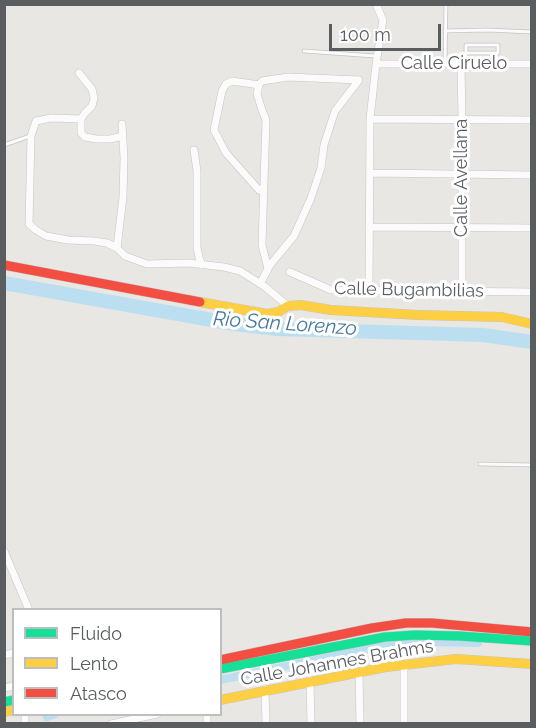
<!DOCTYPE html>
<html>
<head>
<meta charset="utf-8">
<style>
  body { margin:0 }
  #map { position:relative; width:536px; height:728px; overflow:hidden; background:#e9e7e3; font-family:Raleway,sans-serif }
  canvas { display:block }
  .frame { position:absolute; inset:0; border:6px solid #5a5d60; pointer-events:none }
  .legend { position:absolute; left:12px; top:608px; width:210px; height:108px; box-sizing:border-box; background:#fff; border:2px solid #bdbebf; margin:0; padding:8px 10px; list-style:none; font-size:18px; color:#5a5d60 }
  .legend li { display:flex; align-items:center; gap:12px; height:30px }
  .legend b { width:30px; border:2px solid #bdbebf }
  .scale { position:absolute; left:329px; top:24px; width:112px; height:27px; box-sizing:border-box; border:3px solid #5a5d60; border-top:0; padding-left:8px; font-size:18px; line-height:21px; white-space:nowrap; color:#5a5d60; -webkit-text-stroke:4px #fff; paint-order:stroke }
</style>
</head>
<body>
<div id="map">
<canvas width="536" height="728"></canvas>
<div class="frame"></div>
<ul class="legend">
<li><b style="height:8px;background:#16e098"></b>Fluido</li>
<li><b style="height:8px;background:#ffcf43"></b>Lento</li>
<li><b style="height:8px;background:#f24e42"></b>Atasco</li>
</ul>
<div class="scale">100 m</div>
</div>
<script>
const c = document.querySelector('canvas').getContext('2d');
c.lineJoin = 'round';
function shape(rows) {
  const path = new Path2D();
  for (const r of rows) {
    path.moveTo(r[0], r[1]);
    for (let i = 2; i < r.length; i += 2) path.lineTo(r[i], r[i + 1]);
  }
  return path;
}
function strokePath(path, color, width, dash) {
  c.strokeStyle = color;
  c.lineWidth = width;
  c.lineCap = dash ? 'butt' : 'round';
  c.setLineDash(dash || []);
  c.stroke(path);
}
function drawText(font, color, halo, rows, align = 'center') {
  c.font = font + ' Raleway,sans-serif';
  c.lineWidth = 6;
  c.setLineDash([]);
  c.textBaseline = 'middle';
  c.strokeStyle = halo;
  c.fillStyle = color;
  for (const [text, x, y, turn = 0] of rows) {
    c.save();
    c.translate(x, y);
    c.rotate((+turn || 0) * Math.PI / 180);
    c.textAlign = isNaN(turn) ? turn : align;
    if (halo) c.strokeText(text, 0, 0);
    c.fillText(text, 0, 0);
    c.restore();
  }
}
strokePath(shape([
  [220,680,364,650,395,645,417,642,478,643],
  [47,717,55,714]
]), '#bbdff0', 8);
strokePath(shape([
  [4,283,234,324,278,329,483,335,532,342]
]), '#bbdff0', 14);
const lane = shape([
  [445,31,487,30,532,32],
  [304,51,375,56],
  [466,53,498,53,498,45,466,45,466,62],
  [445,63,446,4],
  [4,145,30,136],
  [480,464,532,465]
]);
const street = shape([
  [376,64,532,64],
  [461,64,462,120,462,292],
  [79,73,92,89,94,98,92,106,85,113,81,119,81,133,85,137,96,139,110,139,123,136],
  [259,85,232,81,226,84,222,91,214,130,226,153,259,190,262,191],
  [81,119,51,118,36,121,31,136,29,224,36,230,46,236,68,240,94,241,107,243,117,248,125,256,147,264,189,263,224,267,240,271,264,286,288,306],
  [370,119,532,120],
  [194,150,197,171,197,247,199,258,202,265],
  [371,173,532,175],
  [369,227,532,228],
  [117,248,123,197,124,158,122,124],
  [268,269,262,245,266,120,262,110,257,94,259,85,262,81,288,77,359,80],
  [290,272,331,290,532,292],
  [260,284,270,265,294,236,311,198,321,168,324,145,335,111,359,80],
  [369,291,370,119,376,64,383,20,376,4],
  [4,551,29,610],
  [4,655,14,653],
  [404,665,404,724],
  [359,672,360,724],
  [310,681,311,724],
  [4,688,14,686],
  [265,690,266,724],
  [207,714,207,724],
  [25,724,25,714],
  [111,724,157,714]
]);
const fast = shape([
  [220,669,385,637,415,635,459,636,532,641],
  [4,702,14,700]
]);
const slow = shape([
  [200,302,267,314,278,312,288,306,301,305,331,310,418,315,502,317,532,324],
  [220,700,386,667,456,659,532,664],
  [4,712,14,710]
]);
const jam = shape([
  [4,265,200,302],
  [220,660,372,628,406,623,432,623,532,632]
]);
strokePath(lane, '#c5c4c4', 4.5);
strokePath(street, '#c5c4c4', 8);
strokePath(fast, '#c5c5c5', 10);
strokePath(slow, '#c5c5c5', 10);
strokePath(jam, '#c5c5c5', 10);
strokePath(lane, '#fcfbfb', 3);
strokePath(street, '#fcfbfb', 7);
strokePath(fast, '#16e098', 9);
strokePath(slow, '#ffcf43', 9);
strokePath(jam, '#f24e42', 9);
drawText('18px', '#5a5d60', '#fff', [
  ["Calle Ciruelo",454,64],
  ["Calle Avellana",462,178,-90],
  ["Calle Bugambilias",409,290,1],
  ["Calle Johannes Brahms",337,663,-10]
]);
drawText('italic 20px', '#44789c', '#fff', [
  ["Rio San Lorenzo",285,324,4]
]);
</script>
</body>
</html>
